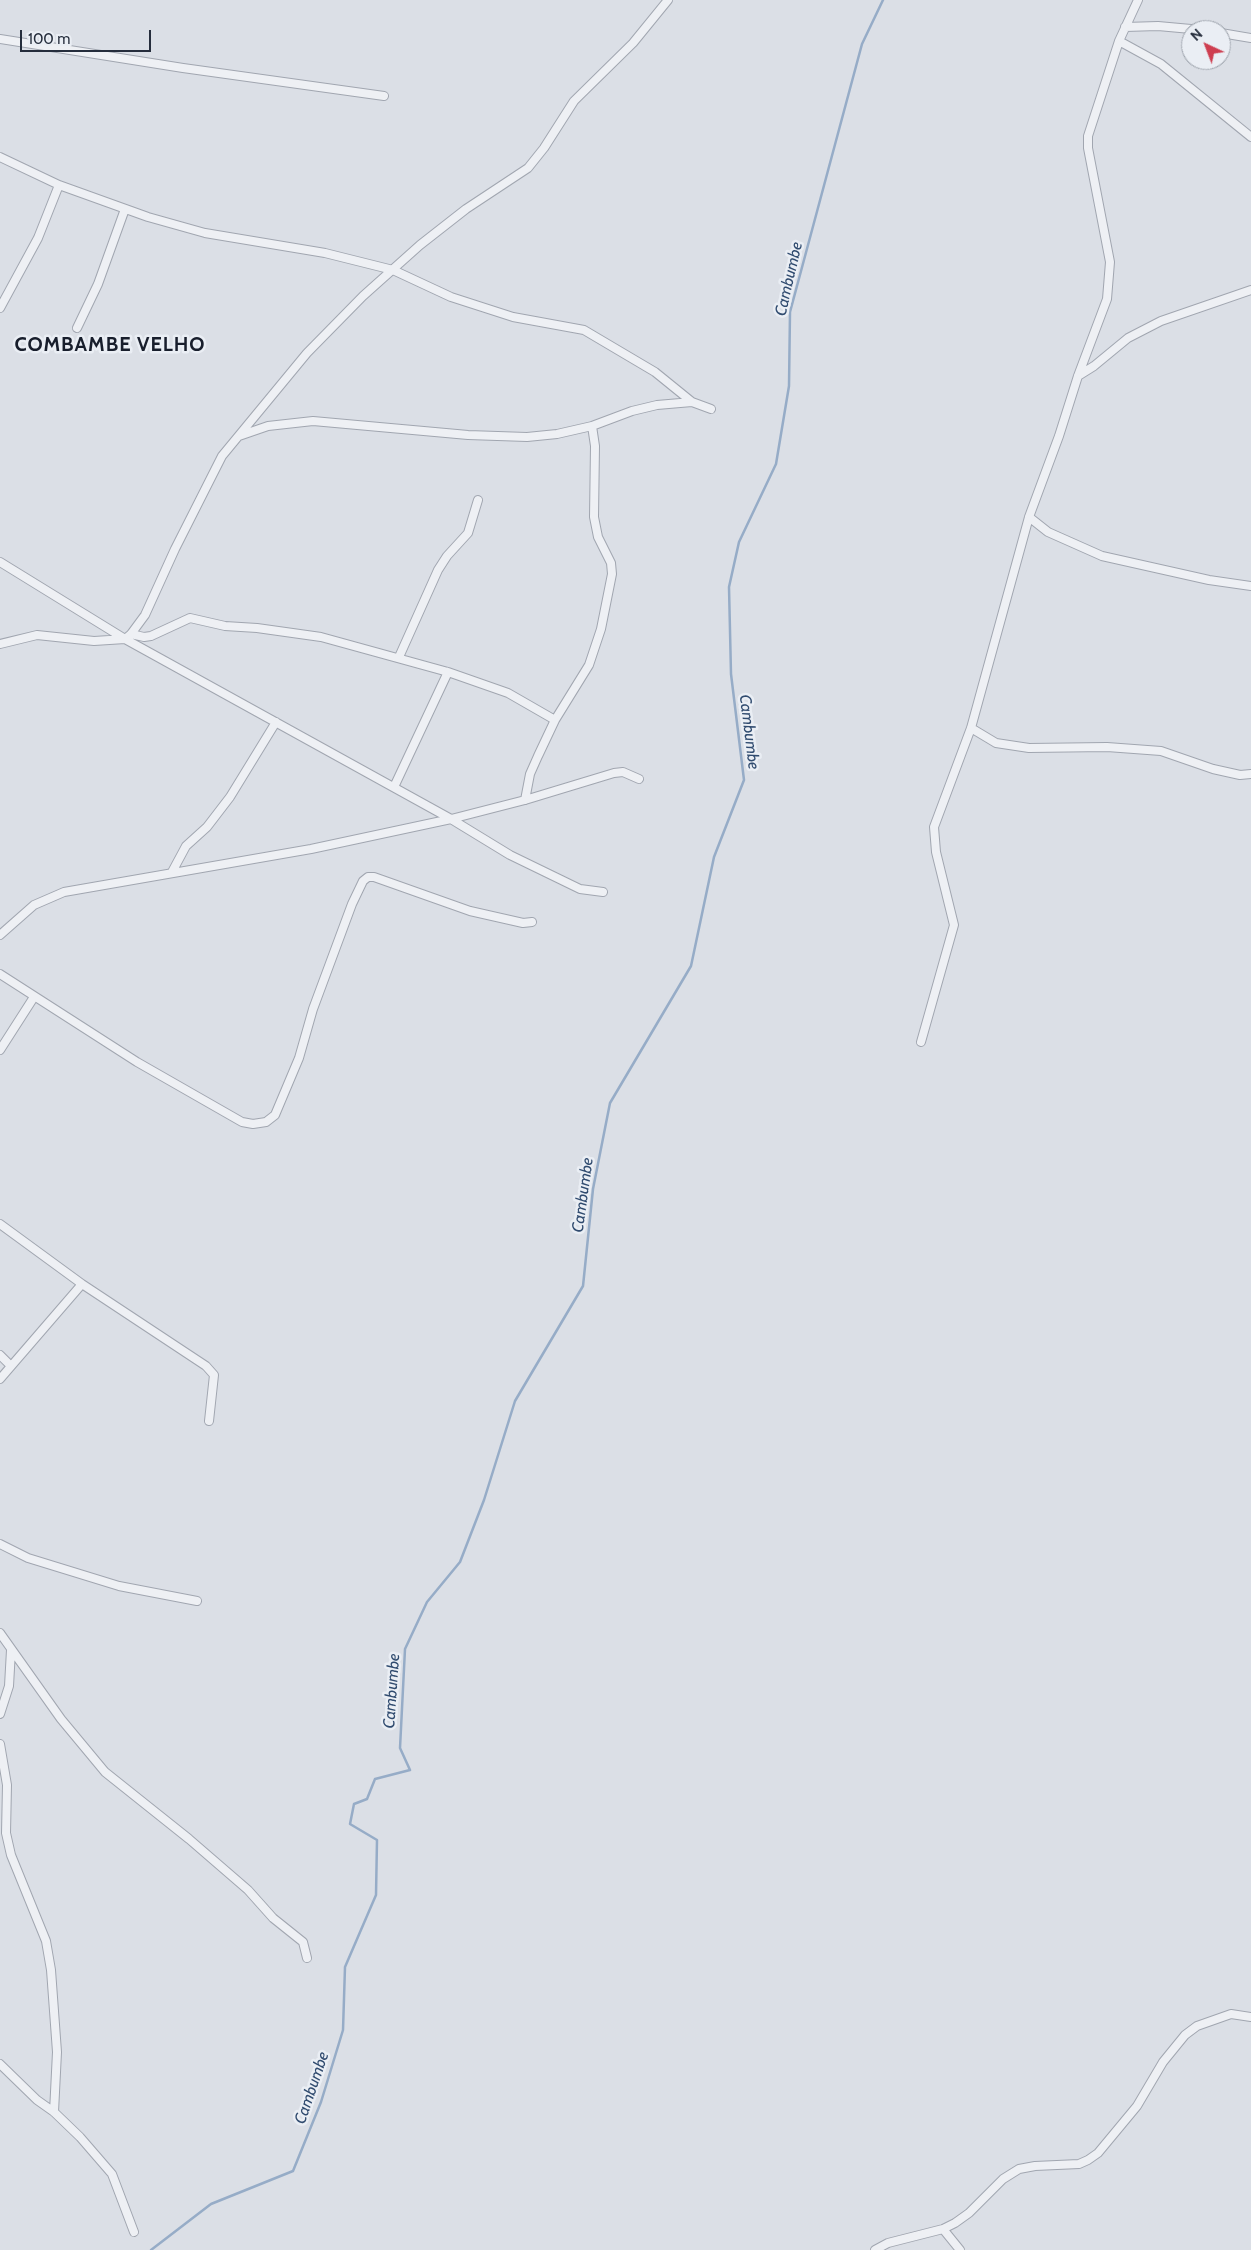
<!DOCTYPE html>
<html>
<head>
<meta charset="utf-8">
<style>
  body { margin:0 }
  #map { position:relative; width:1251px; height:2250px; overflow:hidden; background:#dbdfe6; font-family:Cabin,sans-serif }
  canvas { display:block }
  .north { position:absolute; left:1181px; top:20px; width:50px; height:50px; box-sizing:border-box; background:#eaeef4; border:1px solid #9ba1aa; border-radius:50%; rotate:317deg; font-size:14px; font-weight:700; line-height:20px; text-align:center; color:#252d3c }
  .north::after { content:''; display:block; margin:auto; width:18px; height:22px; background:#ce3e50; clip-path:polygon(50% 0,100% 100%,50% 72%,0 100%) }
  .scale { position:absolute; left:20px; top:30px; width:131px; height:22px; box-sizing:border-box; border:2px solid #252d3c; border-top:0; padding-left:6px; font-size:15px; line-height:18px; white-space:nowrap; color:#252d3c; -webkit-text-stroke:4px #eaeef4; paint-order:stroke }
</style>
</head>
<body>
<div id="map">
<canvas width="1251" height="2250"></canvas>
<div class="north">N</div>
<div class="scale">100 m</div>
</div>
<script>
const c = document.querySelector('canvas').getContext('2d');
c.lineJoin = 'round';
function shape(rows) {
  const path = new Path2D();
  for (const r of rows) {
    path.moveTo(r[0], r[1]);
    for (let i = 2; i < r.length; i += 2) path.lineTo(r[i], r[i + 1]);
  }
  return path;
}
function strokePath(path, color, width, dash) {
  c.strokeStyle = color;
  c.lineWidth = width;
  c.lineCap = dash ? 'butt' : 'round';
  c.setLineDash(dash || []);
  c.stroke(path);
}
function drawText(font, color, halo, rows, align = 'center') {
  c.font = font + ' Cabin,sans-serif';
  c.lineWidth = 5;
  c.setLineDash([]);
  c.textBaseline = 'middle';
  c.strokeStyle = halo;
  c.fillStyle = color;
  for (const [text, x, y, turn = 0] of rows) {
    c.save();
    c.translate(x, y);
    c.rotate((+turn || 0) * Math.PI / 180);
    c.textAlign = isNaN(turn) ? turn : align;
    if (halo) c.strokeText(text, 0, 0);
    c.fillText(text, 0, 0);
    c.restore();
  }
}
strokePath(shape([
  [151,2250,211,2204,293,2171,321,2102,343,2030,345,1967,376,1895,377,1840,350,1824,354,1804,367,1799,375,1779,410,1770,400,1748,405,1649,427,1602,460,1562,484,1500,515,1401,583,1286,593,1189,610,1103,691,966,714,857,744,780,731,674,729,587,739,542,776,464,789,386,790,312,862,44,883,0]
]), '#96acc7', 2.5);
const minor = shape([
  [1125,27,1158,26,1202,30],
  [1221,33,1251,38],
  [0,39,183,68,384,96],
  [1119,41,1161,64,1251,137],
  [0,157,59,185,148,217,205,233,325,253,393,270,451,297,513,317,584,330,655,372,692,402,711,409],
  [0,308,38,238,59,185],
  [77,328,98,284,125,209],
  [1078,376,1094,366,1128,338,1161,321,1251,290],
  [239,436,268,426,313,421,468,435,527,437,557,434,592,426,632,411,657,405,692,402],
  [1029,517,1048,532,1102,556,1209,580,1251,586],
  [0,562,125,639,451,819,510,855,580,889,603,892],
  [131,634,144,637,151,636,190,618,225,626,257,628,321,637,448,672,508,693,555,720],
  [0,644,37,635,94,641,125,639,131,634,145,615,175,549,222,456,307,353,363,296,420,245,466,209,528,168,544,148,574,101,633,43,668,0],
  [399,657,438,570,447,556,468,533,478,500],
  [971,728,996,743,1029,748,1107,747,1161,751,1213,769,1240,775,1251,774],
  [394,787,448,672],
  [525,800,530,774,538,756,555,720,589,665,601,629,612,574,611,563,598,537,594,517,595,446,592,426],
  [172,872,186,846,207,827,230,797,276,722],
  [0,935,34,905,64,892,311,849,451,819,525,800,614,773,623,772,639,779],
  [0,974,137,1062,242,1122,253,1124,266,1122,275,1115,299,1058,313,1009,352,904,363,881,368,877,374,877,470,911,523,923,532,922],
  [921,1042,954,925,936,852,934,827,971,728,1029,517,1059,436,1078,376,1107,299,1110,262,1088,148,1088,136,1119,41,1138,0],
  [0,1050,34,997],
  [0,1224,82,1284,206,1366,214,1375,209,1421],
  [0,1355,11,1366],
  [0,1379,82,1284],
  [0,1544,28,1558,119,1586,197,1601],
  [0,1633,61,1719,105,1772,189,1839,248,1890,273,1918,303,1942,307,1958],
  [0,1714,9,1686,11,1650],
  [0,1744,7,1785,6,1833,11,1855,46,1941,51,1970,57,2052,54,2112],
  [0,2064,37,2100,54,2112,80,2137,112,2174,134,2232],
  [943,2229,960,2250],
  [875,2250,888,2243,943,2229,955,2223,969,2213,1003,2179,1019,2169,1035,2166,1079,2164,1088,2160,1098,2153,1137,2106,1163,2062,1185,2035,1197,2026,1231,2014,1251,2017]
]);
strokePath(minor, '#a1a6b0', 10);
strokePath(minor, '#eef0f4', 8);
drawText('italic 16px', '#304b6f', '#eaeef4', [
  ["Cambumbe",789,279,-77],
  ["Cambumbe",749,732,83],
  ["Cambumbe",583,1195,-82],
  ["Cambumbe",392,1691,-86],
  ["Cambumbe",312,2088,-71]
]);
c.letterSpacing = '1px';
drawText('bold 20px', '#181e2c', '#eaeef4', [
  ["COMBAMBE VELHO",110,345]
]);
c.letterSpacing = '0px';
</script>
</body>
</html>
